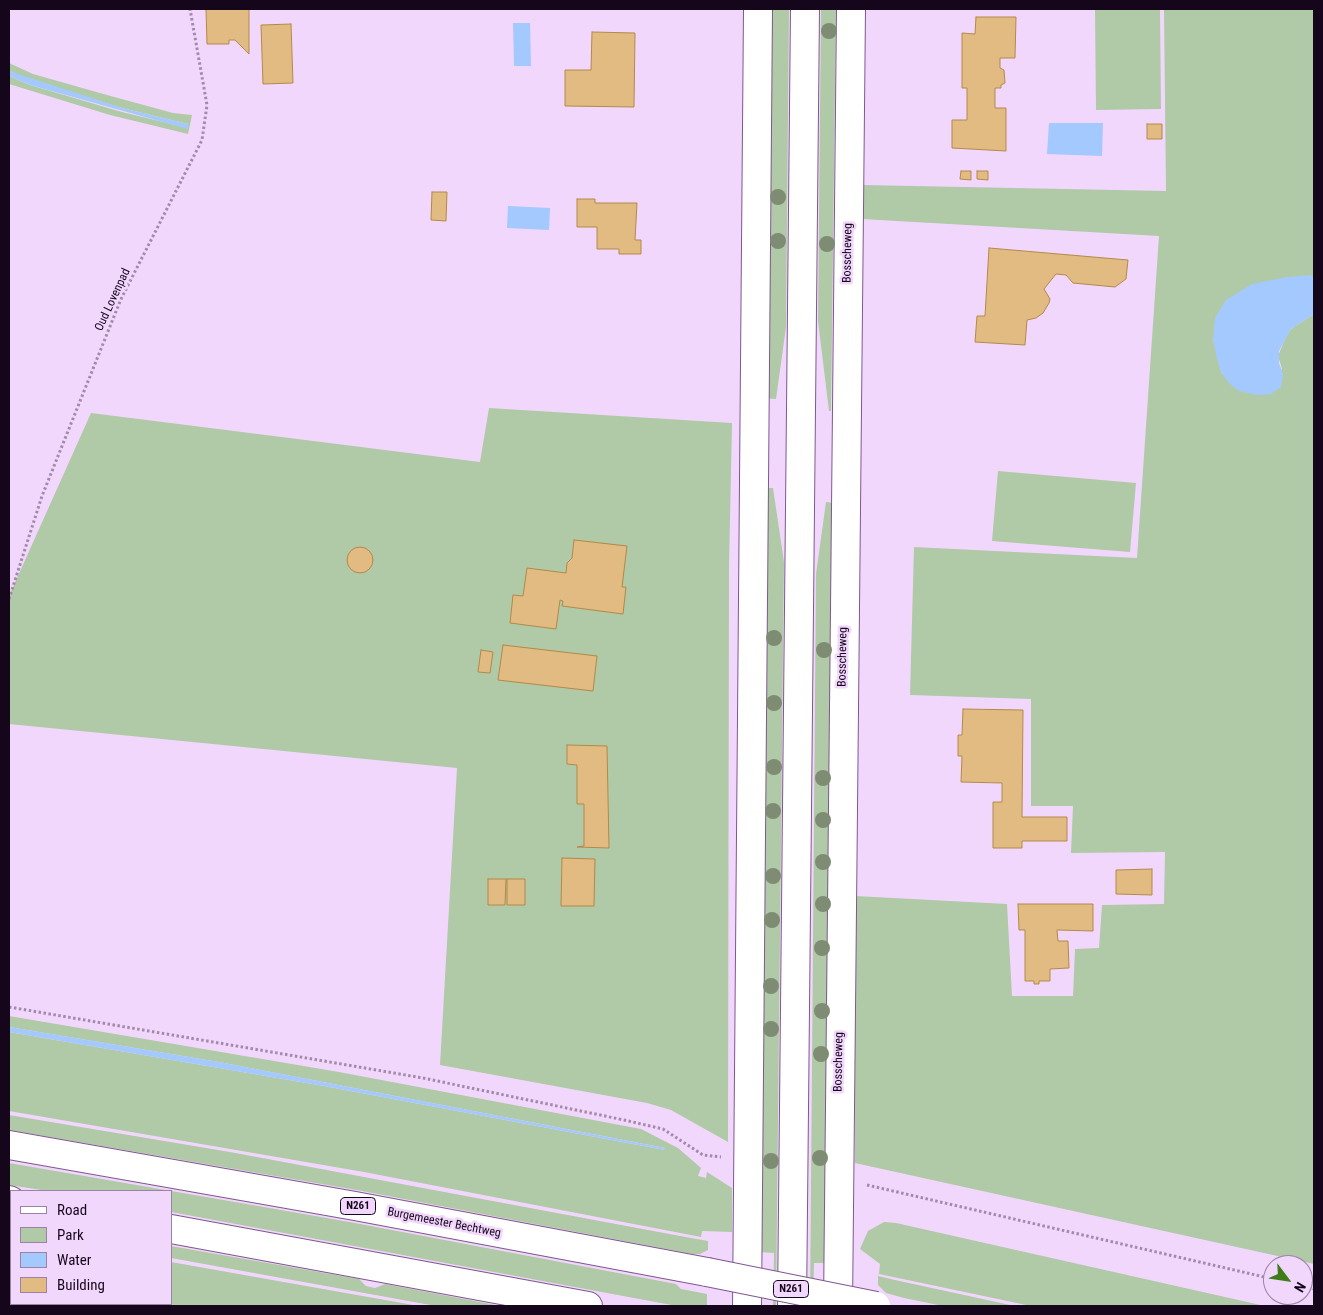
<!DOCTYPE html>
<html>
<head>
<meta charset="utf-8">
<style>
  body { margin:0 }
  #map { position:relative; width:1323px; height:1315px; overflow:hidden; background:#f2d7fd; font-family:"Roboto Condensed",sans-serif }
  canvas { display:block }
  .frame { position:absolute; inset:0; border:10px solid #16061b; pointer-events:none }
  .legend { position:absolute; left:10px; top:1190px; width:162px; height:115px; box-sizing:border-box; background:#f2d7fd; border:1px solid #9a83a3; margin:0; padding:6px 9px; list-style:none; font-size:15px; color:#16061b }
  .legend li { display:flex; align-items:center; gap:10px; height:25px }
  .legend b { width:25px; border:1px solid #9a83a3 }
  .north { position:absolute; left:1263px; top:1255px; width:50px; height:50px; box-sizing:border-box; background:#f2d7fd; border:1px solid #9a83a3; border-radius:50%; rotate:121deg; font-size:14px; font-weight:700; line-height:20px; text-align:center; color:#16061b }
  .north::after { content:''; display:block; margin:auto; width:18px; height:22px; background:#3e7c1a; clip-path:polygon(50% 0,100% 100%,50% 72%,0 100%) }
</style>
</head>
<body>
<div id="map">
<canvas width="1323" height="1315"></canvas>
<div class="frame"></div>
<ul class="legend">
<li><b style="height:6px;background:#fff"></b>Road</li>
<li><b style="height:14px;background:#b0c9a7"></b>Park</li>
<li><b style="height:14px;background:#a3c9fe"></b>Water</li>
<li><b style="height:14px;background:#e1bb82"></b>Building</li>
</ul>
<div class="north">N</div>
</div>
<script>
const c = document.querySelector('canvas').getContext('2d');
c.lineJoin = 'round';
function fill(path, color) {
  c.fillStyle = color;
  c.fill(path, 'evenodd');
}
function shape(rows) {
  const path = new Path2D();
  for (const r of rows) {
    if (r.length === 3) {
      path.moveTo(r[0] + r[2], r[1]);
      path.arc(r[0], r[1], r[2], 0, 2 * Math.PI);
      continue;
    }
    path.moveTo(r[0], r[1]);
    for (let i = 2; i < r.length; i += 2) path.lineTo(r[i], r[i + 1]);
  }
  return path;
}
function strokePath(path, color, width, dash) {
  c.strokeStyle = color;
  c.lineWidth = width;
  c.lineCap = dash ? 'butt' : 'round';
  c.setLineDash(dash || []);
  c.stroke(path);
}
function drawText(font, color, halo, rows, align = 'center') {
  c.font = font + ' "Roboto Condensed",sans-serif';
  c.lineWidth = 5;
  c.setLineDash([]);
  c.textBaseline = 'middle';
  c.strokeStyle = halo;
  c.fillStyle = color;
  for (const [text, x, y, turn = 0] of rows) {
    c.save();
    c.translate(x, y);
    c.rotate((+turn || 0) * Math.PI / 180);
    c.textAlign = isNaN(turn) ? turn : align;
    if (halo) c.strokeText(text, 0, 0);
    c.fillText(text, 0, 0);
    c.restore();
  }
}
fill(shape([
  [770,9,789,9,786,327,776,399,760,398],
  [821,9,836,9,831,411,829,411,818,321],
  [1095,9,1160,9,1161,109,1096,110],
  [1164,9,1314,9,1314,286,1312,276,1213,339,1222,374,1282,369,1278,356,1285,339,1291,329,1314,314,1314,1264,855,1163,855,896,1007,904,1012,996,1073,996,1075,949,1099,948,1102,905,1164,904,1165,852,1071,853,1073,806,1031,806,1031,699,910,695,914,547,1137,558,1159,236,862,219,863,185,1166,191],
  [9,63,33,74,107,95,173,113,192,115,188,134,110,115,9,84,9,76,30,85,122,112,188,128,188,124,122,108,34,81,9,71],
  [489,408,732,423,729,567,728,1142,671,1110,647,1103,440,1065,457,768,9,724,9,596,91,413,480,462],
  [998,471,1136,483,1130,552,992,541],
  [759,488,773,488,784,562,776,1306,773,1306,774,1253,759,1252],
  [826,502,841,504,829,1263,814,1263,813,1306,810,1306,816,574],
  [9,1016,339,1072,641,1129,678,1148,701,1168,698,1176,706,1178,707,1172,732,1188,732,1232,702,1231,701,1237,364,1172,9,1111,9,1032,324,1086,665,1150,665,1148,219,1062,9,1027],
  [9,1115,230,1152,691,1238,708,1241,708,1250,700,1254,692,1254,362,1191,9,1130],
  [9,1163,264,1207,355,1223,676,1284,681,1289,707,1294,707,1306,677,1306,171,1212,171,1191,48,1191,9,1185],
  [884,1222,896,1223,1265,1306,1031,1306,879,1274,880,1264,860,1249,868,1231],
  [9,1234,11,1235,11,1304,171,1304,171,1262,419,1306,9,1306],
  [171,1246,359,1279,366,1286,375,1288,385,1284,501,1306,436,1306,171,1258],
  [878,1276,895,1280,1015,1306,943,1306,904,1298,886,1293,878,1285]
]), '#b0c9a7');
fill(shape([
  [513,23,530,23,531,66,514,66],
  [9,71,122,108,188,124,188,129,30,85,9,76],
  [1049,123,1103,123,1102,156,1047,154],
  [508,206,550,208,549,230,507,228],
  [1312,275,1314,286,1314,314,1291,329,1279,351,1279,363,1283,374,1281,387,1271,394,1257,395,1239,391,1230,384,1222,374,1217,359,1213,339,1215,318,1226,300,1252,284,1287,277],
  [9,1027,219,1062,665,1148,665,1150,324,1086,9,1032]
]), '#a3c9fe');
const building = shape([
  [206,9,249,9,249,54,235,40,229,40,229,44,207,44,206,9],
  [976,17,1016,17,1015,58,1000,58,1000,68,1004,70,1005,83,1001,85,1001,88,995,88,995,108,1006,108,1006,151,952,148,952,120,967,120,967,88,962,88,962,33,975,34,976,17],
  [291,24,293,83,263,84,261,25,291,24],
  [592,32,635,33,634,107,565,106,565,70,591,70,592,32],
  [1147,124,1162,124,1162,139,1147,139,1147,124],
  [961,171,971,171,971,180,960,179,961,171],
  [977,171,988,171,988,180,977,179,977,171],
  [432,192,447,192,446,221,431,220,432,192],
  [577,199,595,199,595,203,637,203,635,240,641,240,641,254,619,254,619,249,597,249,597,227,577,227,577,199],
  [989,248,1128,260,1126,279,1115,287,1073,283,1066,275,1056,274,1044,289,1050,299,1049,303,1043,313,1036,318,1027,320,1025,345,975,342,977,316,985,316,989,248],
  [574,540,627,546,622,587,626,587,623,614,562,606,563,601,560,600,556,629,510,623,513,595,523,596,527,568,566,573,567,563,572,558,574,540],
  [360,560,13],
  [503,645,597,656,593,691,498,680,503,645],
  [481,650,493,652,490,673,478,672,481,650],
  [963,709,1023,710,1022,817,1067,817,1067,841,1022,841,1022,848,993,848,993,802,1002,802,1002,783,961,782,962,756,958,756,958,735,962,735,963,709],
  [567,745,607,746,609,848,577,847,584,846,584,804,577,804,577,765,567,764,567,745],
  [562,858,595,859,594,906,561,906,562,858],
  [1152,869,1152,895,1116,894,1116,870,1152,869],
  [488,879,506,879,505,905,488,905,488,879],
  [507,879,525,879,525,905,507,905,507,879],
  [1018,904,1093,904,1093,931,1057,930,1058,941,1068,941,1069,968,1050,969,1050,981,1039,981,1039,984,1034,984,1034,981,1025,981,1025,930,1019,930,1018,904]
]);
fill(building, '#e1bb82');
strokePath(building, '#b38948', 1);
const minor = shape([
  [747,1306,758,9],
  [838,1306,851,9]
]);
const secondary = shape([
  [792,1306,805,9]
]);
const primary = shape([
  [9,1145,355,1206,707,1272],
  [9,1200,11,1201],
  [171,1229,588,1306]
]);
strokePath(minor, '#80578f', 30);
strokePath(secondary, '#80578f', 30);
strokePath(primary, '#80578f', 30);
strokePath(shape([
  [9,599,42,496,121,299,202,140,207,105,190,9],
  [9,1007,423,1078,624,1120,663,1129,703,1155,721,1157],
  [867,1185,1273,1279],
  [1303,1286,1314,1289]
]), '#a18aaa', 3, [2.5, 2.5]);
strokePath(minor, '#fff', 28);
strokePath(secondary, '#fff', 28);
strokePath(primary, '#fff', 28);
const primaryBridge = shape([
  [707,1272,876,1306]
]);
strokePath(primaryBridge, '#80578f', 30, []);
strokePath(primaryBridge, '#fff', 28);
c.fillStyle = '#7d8c72';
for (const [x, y] of [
  [829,31],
  [778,197],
  [778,241],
  [827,244],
  [774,638],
  [824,650],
  [774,703],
  [774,767],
  [823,778],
  [773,811],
  [823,820],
  [823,862],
  [773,876],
  [823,904],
  [772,920],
  [822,948],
  [771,986],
  [822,1011],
  [771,1029],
  [821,1054],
  [820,1158],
  [771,1161]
]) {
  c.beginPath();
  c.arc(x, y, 8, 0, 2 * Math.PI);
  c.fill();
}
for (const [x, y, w] of [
  [358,1206,35],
  [791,1289,35]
]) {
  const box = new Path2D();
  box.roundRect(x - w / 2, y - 8.5, w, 17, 4);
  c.fillStyle = '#f2d7fd';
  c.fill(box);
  strokePath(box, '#16061b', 1);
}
drawText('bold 11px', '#16061b', null, [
  ["N261",358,1206],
  ["N261",791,1289]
]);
drawText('12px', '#16061b', '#f2d7fd', [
  ["Bosscheweg",848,253,-89],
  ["Oud Lovenpad",113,300,-65],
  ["Bosscheweg",843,657,-89],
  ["Bosscheweg",839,1062,-89],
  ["Burgemeester Bechtweg",444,1223,11]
]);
</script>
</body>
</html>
